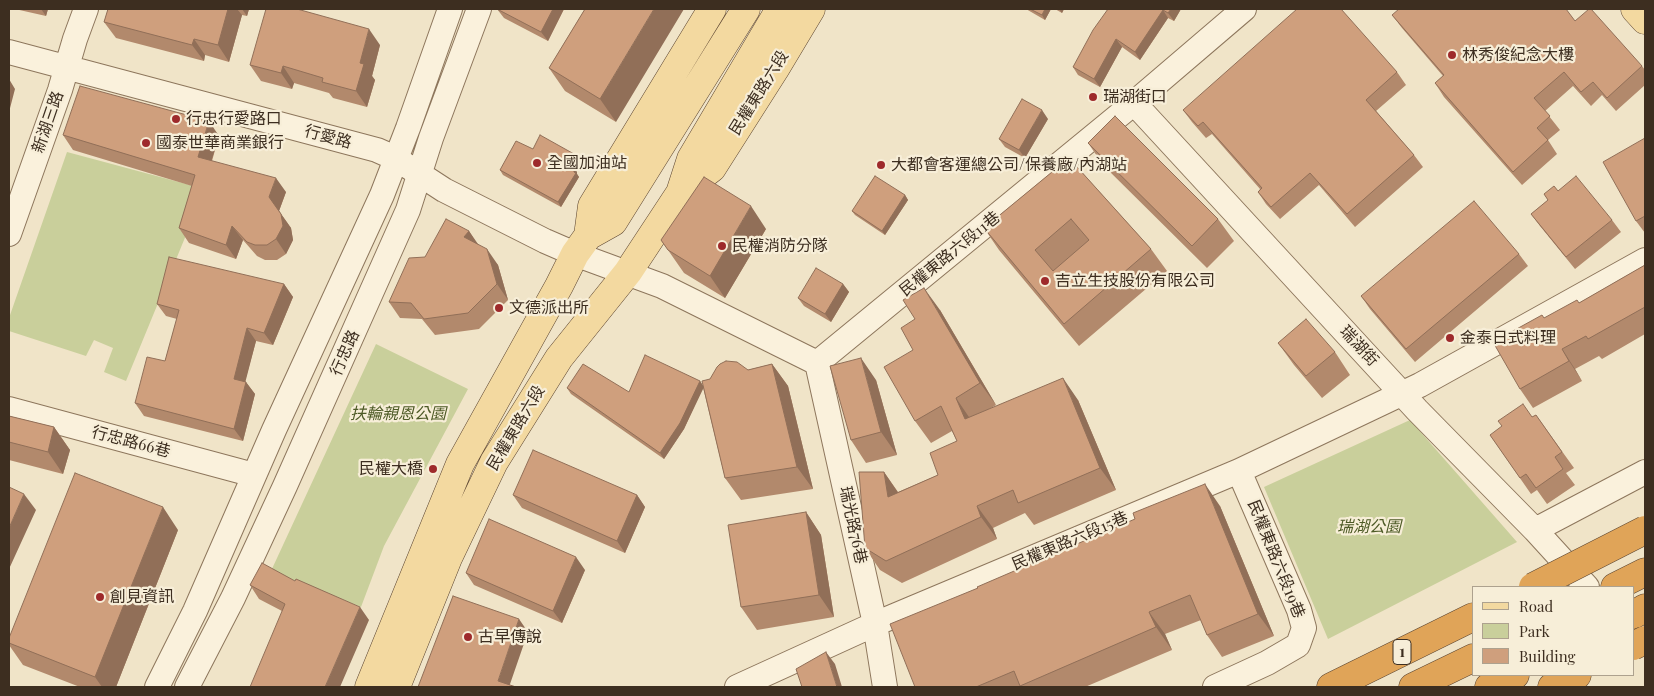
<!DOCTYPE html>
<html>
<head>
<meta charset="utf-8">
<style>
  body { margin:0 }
  #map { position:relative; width:1654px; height:696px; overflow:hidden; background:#f0e4c8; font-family:"Playfair Display",serif }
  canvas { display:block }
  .frame { position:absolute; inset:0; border:10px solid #3d2e20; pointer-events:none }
  .legend { position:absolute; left:1472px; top:586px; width:162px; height:90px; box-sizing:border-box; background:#f7eed8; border:1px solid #ada18e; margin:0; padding:6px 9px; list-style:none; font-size:15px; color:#3d2e20 }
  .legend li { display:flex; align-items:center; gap:10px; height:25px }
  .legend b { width:25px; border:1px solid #ada18e }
</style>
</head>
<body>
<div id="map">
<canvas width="1654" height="696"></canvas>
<div class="frame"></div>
<ul class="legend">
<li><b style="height:6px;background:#f3d9a0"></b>Road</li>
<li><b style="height:14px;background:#c9cf9b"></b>Park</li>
<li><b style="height:14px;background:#cf9f7d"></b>Building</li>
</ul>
</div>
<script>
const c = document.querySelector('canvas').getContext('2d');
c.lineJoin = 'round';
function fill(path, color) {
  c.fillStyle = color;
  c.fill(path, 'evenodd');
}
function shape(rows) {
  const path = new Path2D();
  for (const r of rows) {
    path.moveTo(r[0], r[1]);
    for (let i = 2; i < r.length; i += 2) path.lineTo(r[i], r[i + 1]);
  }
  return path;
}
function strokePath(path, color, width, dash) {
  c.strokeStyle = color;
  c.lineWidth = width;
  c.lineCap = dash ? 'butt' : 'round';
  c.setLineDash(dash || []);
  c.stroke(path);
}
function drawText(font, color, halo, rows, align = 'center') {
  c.font = font + ' "Playfair Display","Noto Sans TC",serif';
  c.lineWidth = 4.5;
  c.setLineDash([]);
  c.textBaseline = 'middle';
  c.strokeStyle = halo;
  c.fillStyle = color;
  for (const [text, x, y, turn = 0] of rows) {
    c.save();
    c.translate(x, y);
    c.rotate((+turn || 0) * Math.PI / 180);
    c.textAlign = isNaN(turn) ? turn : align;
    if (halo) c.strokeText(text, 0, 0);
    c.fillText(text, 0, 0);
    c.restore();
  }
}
fill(shape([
  [67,152,205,189,126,381,104,372,113,348,94,340,86,356,9,331,9,318],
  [376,344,468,389,384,546,361,607,271,571],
  [1410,420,1517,542,1328,639,1264,487]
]), '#c9cf9b');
const minor = shape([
  [9,52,377,150,395,158,444,190,545,241,575,254,662,286,817,363],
  [1134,103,1417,410,1535,530,1587,587],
  [9,234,60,90,75,39,86,9],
  [817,363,1134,103,1244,9],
  [817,363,875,624,885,687],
  [9,409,254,475],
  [1535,530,1645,472],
  [157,687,195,611,274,430,382,195,408,128,450,9],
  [187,687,233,598,285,486,408,210,431,138,479,9],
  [737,687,875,624,1239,471,1420,385,1645,260],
  [1215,687,1267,663,1298,645,1304,628,1299,610,1239,471]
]);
const major = shape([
  [1635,9,1645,20],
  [680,193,712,168,775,69,811,9],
  [588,236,613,222,746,9],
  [369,687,460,464,559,286,575,254,588,236,592,206,712,9],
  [396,687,448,558,494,462,559,358,628,272,680,193,691,159,780,9]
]);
const highway = shape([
  [1615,587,1645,572],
  [1633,615,1645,608],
  [1331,687,1473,617],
  [1413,687,1473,658],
  [1489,687,1515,675],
  [1552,687,1577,675]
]);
strokePath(minor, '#8d765c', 26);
strokePath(major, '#5b4430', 29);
strokePath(highway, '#5b4430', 29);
strokePath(minor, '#faf1dc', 24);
strokePath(major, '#f3d9a0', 28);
strokePath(highway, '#e0a458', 28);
const highwayBridge = shape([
  [1533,587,1645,530],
  [1633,646,1645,640]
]);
strokePath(highwayBridge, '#5b4430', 29, []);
strokePath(highwayBridge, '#e0a458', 28);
fill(shape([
  [15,9,48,9,46,16],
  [108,9,249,9,247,16,242,15,229,62,205,55,204,61,116,38,104,22],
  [497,9,564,9,548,41,504,18],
  [585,9,616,122,565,91,549,68],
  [1026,9,1051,9,1045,20],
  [1055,9,1064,9,1062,13],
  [1108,9,1181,9,1174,21,1168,18,1140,60,1122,47,1100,87,1078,75,1073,67],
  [1392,15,1575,21,1642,66,1645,70,1645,85,1616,111,1602,95,1591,106,1573,86,1545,111,1560,130,1548,140,1557,154,1522,185,1444,97,1435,83,1443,76,1402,28],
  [380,45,372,76,375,80,367,107,333,98,329,93,294,83,292,89,261,81,250,65],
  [1397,72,1406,85,1376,111,1414,155,1423,167,1355,227,1319,185,1280,219,1266,204,1258,192,1260,189,1212,134,1206,138,1192,122,1183,110],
  [1048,119,1025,158,1005,147,999,139],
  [63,135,219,136,212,161,286,192,279,211,291,228,293,240,286,254,277,260,265,260,257,256,243,240,236,259,189,243,179,228,192,186,73,150],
  [1645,138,1645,233,1636,221],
  [1088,143,1218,219,1234,241,1207,268,1104,166],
  [533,149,577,159,577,174,579,177,561,207,503,175,500,170],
  [1069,158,1151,249,1167,271,1079,346,999,250,984,228],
  [1558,191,1612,220,1621,232,1575,269,1540,226,1531,214,1548,200,1544,194],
  [905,195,908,200,885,235,855,215,852,211],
  [766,229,725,298,684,273,661,240],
  [469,231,477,244,498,265,508,300,479,329,435,335,422,319,400,318,389,302,425,257],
  [1519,254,1528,266,1415,362,1370,309,1361,296],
  [1645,265,1645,334,1602,359,1599,356,1575,369,1582,381,1533,408,1520,389,1545,318,1579,303],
  [284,284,293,297,273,345,256,341,245,381,255,394,243,441,144,416,135,403,165,361,177,319,166,316,157,304],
  [843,284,849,292,831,322,804,306,798,298],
  [940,310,996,405,988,410,1078,400,1116,490,1034,525,1025,513,993,528,997,539,902,583,880,570,865,548,884,472,898,492,938,475,957,441,952,431,931,443,915,421],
  [1278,343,1335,352,1350,375,1322,398,1294,365],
  [772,364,788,386,813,489,741,500,725,478,703,387,684,429,664,459,571,394,567,388,629,392,700,381,703,386,710,379],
  [876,380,897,455,866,463,851,440],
  [1536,415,1574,468,1566,473,1575,485,1547,504,1537,490,1531,494,1490,435,1532,417],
  [9,416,54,427,70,450,63,474,9,460],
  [513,495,637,495,645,507,625,553,522,508],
  [1220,506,1274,636,1222,657,1207,635,1201,620,1165,634,1172,650,1085,687,915,687,978,588],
  [806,512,821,535,834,617,757,630,741,607],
  [178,530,116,687,80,687,23,665,9,645,9,638],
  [585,570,562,623,474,585,466,573],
  [250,585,369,620,282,611,259,599]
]), '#b2896c');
fill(shape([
  [41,9,48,9,46,16],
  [228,9,237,9,242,15,229,62,218,45],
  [242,9,249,9,247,16],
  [553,9,564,9,548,41,541,32],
  [654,9,684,9,616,122,600,99],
  [1045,9,1051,9,1045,20,1042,15],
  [1059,9,1064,9,1062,13],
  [1171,9,1181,9,1174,21,1168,13],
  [1163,10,1168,18,1140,60,1135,52],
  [369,29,380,45,372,76,375,80,367,107,356,91,360,63],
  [194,39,205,55,204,61,192,45],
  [1116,39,1122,47,1100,87,1094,79],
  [283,66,294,83,292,89,281,73],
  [9,79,15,89,9,112],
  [1042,110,1048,119,1025,158,1019,150],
  [209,121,219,136,208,172,198,157],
  [574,154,577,159,577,174,579,177,561,207,558,202,574,172],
  [276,178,286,192,279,211,291,228,293,240,286,254,276,239,269,197],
  [905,195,908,200,885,235,882,231],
  [751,206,766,229,725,298,710,276],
  [232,226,243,240,236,259,226,245],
  [469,231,480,247,464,237],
  [487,249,498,265,508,300,497,284],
  [284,284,293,297,273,345,264,333],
  [843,284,849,292,831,322,825,314],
  [924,288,940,310,996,405,980,383],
  [247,328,256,341,243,391,234,379],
  [1562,349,1575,369,1582,381,1569,361],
  [861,358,876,380,897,455,881,432],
  [772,364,788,386,813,489,797,467],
  [1063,378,1078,400,1116,490,1100,468],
  [700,381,704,387,684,429,664,459,660,453],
  [246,382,255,394,243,441,234,429],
  [956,398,971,420,965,419],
  [54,427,70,450,63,474,48,452],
  [884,472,899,494,888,497],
  [1205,484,1220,506,1274,636,1258,614],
  [24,494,36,510,9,569,9,528],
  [637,495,645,507,625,553,617,541],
  [977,506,993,528,997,539,981,517],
  [163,507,178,530,116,687,102,687,95,677],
  [806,512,821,535,834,617,819,595],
  [576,557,585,570,562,623,553,611],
  [360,607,369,620,340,687,325,687],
  [1149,612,1165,634,1172,650,1156,627],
  [519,619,528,632,509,687,498,681],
  [826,652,835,664,842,687,837,687]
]), '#916f58');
const building = shape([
  [108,9,228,9,218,45,194,39,192,45,104,22,108,9],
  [266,9,297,9,369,29,360,63,364,64,356,91,322,82,323,78,283,66,281,73,250,65,266,9],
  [497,9,553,9,541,32,497,9],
  [585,9,654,9,600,99,549,68,585,9],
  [1030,9,1045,9,1042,15,1030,9],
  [1108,9,1171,9,1168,13,1163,10,1135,52,1116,39,1094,79,1073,67,1093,30,1108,9],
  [1297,9,1341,9,1397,72,1366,100,1414,155,1347,214,1310,173,1271,207,1258,192,1262,188,1203,122,1198,126,1183,110,1297,9],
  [1399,9,1566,9,1575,21,1589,9,1591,9,1642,66,1607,98,1593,82,1581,92,1564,72,1534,98,1550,116,1537,128,1548,140,1513,172,1435,83,1444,75,1392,15,1399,9],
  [80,86,209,121,198,157,276,178,269,197,281,214,283,226,276,239,267,245,255,245,247,242,232,226,226,245,179,228,195,175,63,135,80,86],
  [1022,99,1042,110,1019,150,999,139,1022,99],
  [1115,116,1218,219,1192,246,1088,143,1115,116],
  [540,135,574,154,574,172,576,173,558,202,500,170,516,141,533,149,540,135],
  [1645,138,1645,216,1636,221,1603,162,1645,138],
  [1069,158,1151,249,1064,324,984,228,1069,158],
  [1071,219,1089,240,1053,271,1035,250,1071,219],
  [875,176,905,195,882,231,852,211,875,176],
  [1576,176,1612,220,1566,257,1531,214,1548,200,1544,194,1554,186,1558,191,1576,176],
  [704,177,751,206,710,276,668,250,661,240,704,177],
  [1474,201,1519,254,1406,349,1361,296,1474,201],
  [446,219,469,231,464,237,487,249,497,284,468,313,424,319,411,303,389,302,409,258,425,257,446,219],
  [169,257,284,284,264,333,247,328,234,379,246,382,234,429,135,403,147,357,165,361,179,310,157,304,169,257],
  [1645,265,1645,307,1588,339,1586,336,1562,349,1569,361,1520,389,1493,342,1542,315,1544,318,1577,300,1579,303,1645,265],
  [816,268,843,284,825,314,798,298,816,268],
  [924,288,980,383,956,398,965,419,1063,378,1100,468,1018,503,1013,490,977,506,981,517,886,561,865,548,859,472,884,472,888,497,938,475,930,453,957,441,941,406,915,421,884,367,913,350,901,328,915,319,903,300,924,288],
  [1306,319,1335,352,1306,376,1278,343,1306,319],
  [645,355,700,381,680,423,660,453,567,388,583,364,629,392,645,355],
  [861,358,881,432,851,440,830,366,861,358],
  [726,361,737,362,748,370,772,364,797,467,725,478,702,381,710,379,717,367,720,364,726,361],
  [1523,404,1532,417,1536,415,1562,452,1555,457,1563,469,1536,488,1526,474,1520,478,1490,435,1502,426,1498,421,1523,404],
  [9,416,54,427,48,452,9,442,9,416],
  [533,450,637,495,617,541,513,495,533,450],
  [75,473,163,507,95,677,9,643,9,638,75,473],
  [1205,484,1258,614,1207,635,1190,595,1149,612,1156,627,1020,686,1014,671,976,687,915,687,890,624,978,588,977,587,1135,519,1133,513,1205,484],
  [9,487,24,494,9,528,9,487],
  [806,512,819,595,741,607,728,525,806,512],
  [489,519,576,557,553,611,466,573,489,519],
  [262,563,295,581,296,579,360,607,325,687,250,687,285,604,250,585,262,563],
  [453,596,519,619,498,681,516,687,418,687,453,596],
  [826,652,837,687,802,687,796,669,826,652]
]);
fill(building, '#cf9f7d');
strokePath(building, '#916f58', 1);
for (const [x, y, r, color] of [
  [1452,55,5,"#9e2a2b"],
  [1093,97,5,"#9e2a2b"],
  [176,119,5,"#9e2a2b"],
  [146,143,5,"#9e2a2b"],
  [537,163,5,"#9e2a2b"],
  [881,165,5,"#9e2a2b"],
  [722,246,5,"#9e2a2b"],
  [1045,281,5,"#9e2a2b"],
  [499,308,5,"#9e2a2b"],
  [1450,338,5,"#9e2a2b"],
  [433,469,5,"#9e2a2b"],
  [100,597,5,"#9e2a2b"],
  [468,637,5,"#9e2a2b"]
]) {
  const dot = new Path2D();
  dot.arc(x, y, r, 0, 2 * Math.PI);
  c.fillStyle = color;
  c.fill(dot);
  strokePath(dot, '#f7eed8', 2);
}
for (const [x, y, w] of [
  [1402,652,18]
]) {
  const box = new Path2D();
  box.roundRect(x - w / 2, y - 12.5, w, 25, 4);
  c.fillStyle = '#f7eed8';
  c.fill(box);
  strokePath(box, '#3d2e20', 1);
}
drawText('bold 15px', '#3d2e20', null, [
  ["1",1402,652]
]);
drawText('16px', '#3d2e20', '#f7eed8', [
  ["林秀俊紀念大樓",1462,55],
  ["瑞湖街口",1103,97],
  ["行忠行愛路口",186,119],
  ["國泰世華商業銀行",156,143],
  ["全國加油站",547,163],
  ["大都會客運總公司/保養廠/內湖站",891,165],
  ["民權消防分隊",732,246],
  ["吉立生技股份有限公司",1055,281],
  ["文德派出所",509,308],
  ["金泰日式料理",1460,338],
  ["民權大橋",423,469,"right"],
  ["創見資訊",110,597],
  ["古早傳說",478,637]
], 'left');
drawText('16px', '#3d2e20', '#f7eed8', [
  ["民權東路六段",759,93,-58],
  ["新湖三路",48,122,-71],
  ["行愛路",328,137,15],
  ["民權東路六段11巷",950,254,-39],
  ["瑞湖街",1359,346,47],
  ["行忠路",345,353,-66],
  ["民權東路六段",516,428,-59],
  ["行忠路66巷",131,442,15],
  ["瑞光路76巷",853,525,78],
  ["民權東路六段15巷",1070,541,-23],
  ["民權東路六段19巷",1276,559,68]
]);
drawText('italic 16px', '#4d5a26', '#f7eed8', [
  ["扶輪親恩公園",398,414],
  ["瑞湖公園",1369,527]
]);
</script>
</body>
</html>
